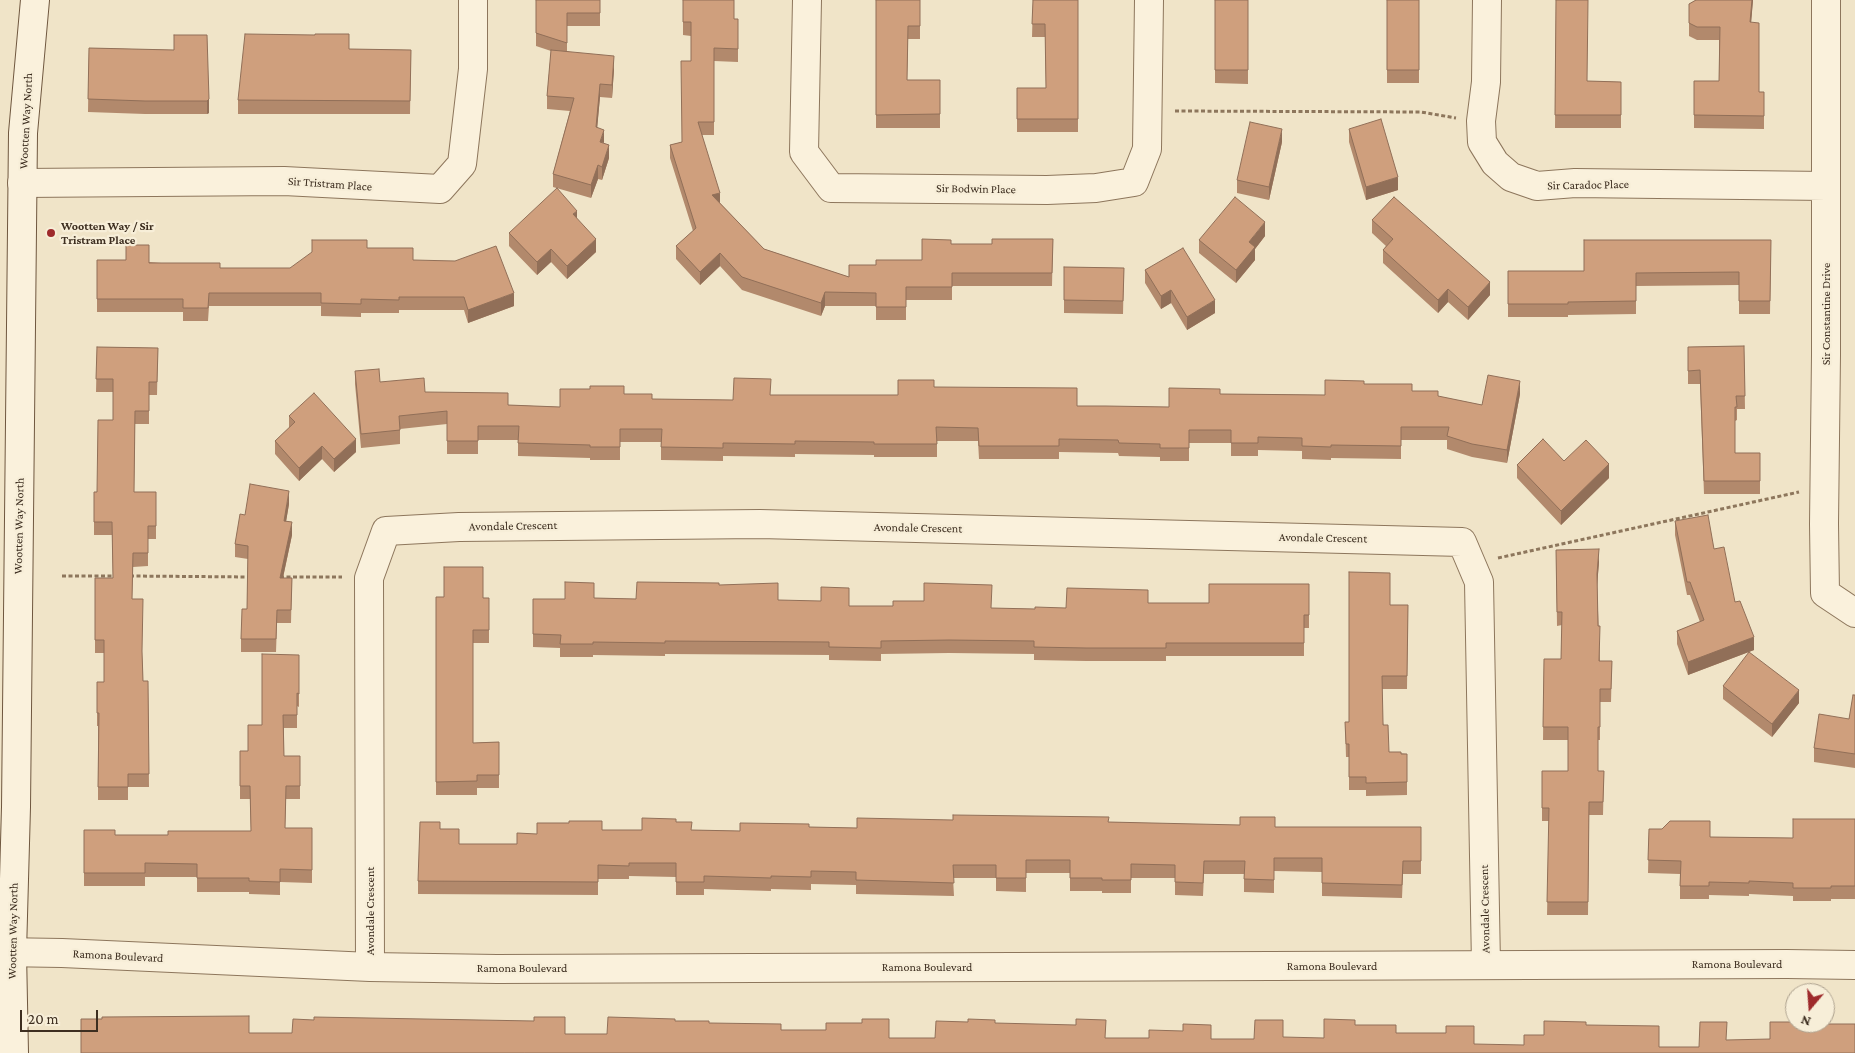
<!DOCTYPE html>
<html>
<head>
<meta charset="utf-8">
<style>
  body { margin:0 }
  #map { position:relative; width:1855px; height:1053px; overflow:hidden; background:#f0e4c8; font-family:"Crimson Pro",serif }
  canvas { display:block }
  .north { position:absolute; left:1785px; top:983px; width:50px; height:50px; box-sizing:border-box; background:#f7eed8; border:1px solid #ada18e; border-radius:50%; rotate:198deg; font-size:14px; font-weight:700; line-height:20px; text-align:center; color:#3d2e20 }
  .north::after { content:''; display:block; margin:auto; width:18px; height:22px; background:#9e2a2b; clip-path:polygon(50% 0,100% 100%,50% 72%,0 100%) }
  .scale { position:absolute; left:20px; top:1010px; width:78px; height:22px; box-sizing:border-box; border:2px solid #3d2e20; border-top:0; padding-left:6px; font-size:15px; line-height:18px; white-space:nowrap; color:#3d2e20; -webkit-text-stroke:4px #f7eed8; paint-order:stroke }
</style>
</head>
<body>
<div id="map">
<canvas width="1855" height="1053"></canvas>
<div class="north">N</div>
<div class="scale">20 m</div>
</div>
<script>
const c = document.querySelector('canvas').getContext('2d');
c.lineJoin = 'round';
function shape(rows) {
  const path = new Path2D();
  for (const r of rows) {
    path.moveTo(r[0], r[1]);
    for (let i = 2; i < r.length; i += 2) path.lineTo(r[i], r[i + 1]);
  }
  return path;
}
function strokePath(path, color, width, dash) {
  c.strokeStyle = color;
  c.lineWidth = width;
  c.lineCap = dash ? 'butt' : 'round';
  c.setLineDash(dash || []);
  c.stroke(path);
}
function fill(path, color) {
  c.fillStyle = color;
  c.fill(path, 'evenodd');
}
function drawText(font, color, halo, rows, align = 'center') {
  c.font = font + ' "Crimson Pro",serif';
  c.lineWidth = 4.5;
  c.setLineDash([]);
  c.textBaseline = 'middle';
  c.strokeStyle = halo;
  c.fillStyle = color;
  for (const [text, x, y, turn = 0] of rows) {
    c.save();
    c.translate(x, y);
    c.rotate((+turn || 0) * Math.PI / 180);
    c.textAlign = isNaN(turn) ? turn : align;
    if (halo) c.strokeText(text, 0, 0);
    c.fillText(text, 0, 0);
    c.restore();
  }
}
const street = shape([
  [807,0,804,152,831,188,1047,190,1096,188,1134,182,1147,149,1149,0],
  [1487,0,1486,82,1481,121,1482,142,1495,163,1511,177,1537,186,1575,183,1826,186],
  [1826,0,1826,355,1824,524,1825,593,1855,613],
  [22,183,284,181,440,189,462,164,473,69,473,0],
  [0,952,62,953,370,967,497,969,1787,964,1855,965],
  [370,967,369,578,386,531,459,527,760,524,1462,542,1479,582,1486,965]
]);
const secondary = shape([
  [14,1053,12,952,16,807,23,133,35,0]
]);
strokePath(street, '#8d765c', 30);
strokePath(secondary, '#6f573f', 30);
strokePath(shape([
  [1175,111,1421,112,1456,118],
  [1498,558,1799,492],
  [62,576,117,576],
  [130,576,252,577],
  [280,577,342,577]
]), '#8d765c', 3, [4, 2.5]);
strokePath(street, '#faf1dc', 28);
strokePath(secondary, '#faf1dc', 28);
fill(shape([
  [536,0,600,0,600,26,567,26,567,51,614,69,612,98,600,97,597,128,609,158,602,180,598,179,591,198,553,187,553,174,570,111,547,109,547,96,551,51,536,46],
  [683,0,734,19,738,19,738,62,714,61,714,135,702,135,720,203,764,249,849,277,876,265,922,260,951,244,992,244,1053,239,1052,286,952,286,952,300,906,300,906,320,876,320,876,306,825,306,821,316,742,290,720,266,700,285,676,259,676,246,693,231,670,158,670,145,682,142,691,61,691,36,683,35],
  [876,0,920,0,920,39,908,39,907,80,940,80,940,128,876,128],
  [1033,0,1078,0,1078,132,1017,132,1017,88,1046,88,1045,37,1032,37],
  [1215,0,1248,0,1248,84,1215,83],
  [1387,0,1419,0,1419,83,1387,83],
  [1556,0,1587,81,1621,82,1621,128,1555,128],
  [1696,0,1753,0,1751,22,1759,92,1764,92,1764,129,1694,128,1694,81,1719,81,1719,40,1697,40,1689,36,1689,4],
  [207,35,209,113,207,114,145,114,88,112,89,48,174,50],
  [349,49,411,50,410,114,238,114,238,100],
  [1349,129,1398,190,1366,200,1349,142],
  [1282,142,1269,200,1237,193,1237,180],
  [577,219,596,252,567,279,551,262,537,275,509,246,509,233],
  [1372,220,1490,295,1468,320,1448,302,1438,313,1383,263,1383,250,1386,246,1372,233],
  [1265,236,1255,249,1255,260,1236,283,1199,253,1199,240],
  [1771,240,1770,314,1739,314,1739,285,1636,286,1636,314,1568,315,1568,317,1508,317,1508,271,1584,271],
  [367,248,413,260,514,306,468,323,464,310,399,310,399,313,361,313,361,317,321,316,321,306,209,306,208,321,183,321,183,312,97,312,97,260,126,260,220,268,290,268],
  [1064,267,1124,268,1123,314,1064,313],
  [1145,270,1215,313,1187,330,1171,303,1161,309,1145,283],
  [1744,346,1745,409,1737,409,1737,420,1735,421,1735,453,1760,453,1760,494,1704,494,1700,384,1688,384,1688,347],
  [97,347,158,348,157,395,149,395,149,424,135,424,134,492,156,492,156,539,148,539,148,566,133,567,132,599,142,655,143,681,148,681,149,787,128,787,128,800,98,800,98,726,97,726,97,682,104,682,104,653,95,653,95,578,113,578,112,535,94,535,94,492,97,492,113,420,113,392,96,392],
  [355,371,380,382,425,392,508,405,560,407,624,394,652,399,733,400,771,395,898,395,934,387,1077,406,1169,407,1220,394,1325,395,1364,384,1412,391,1482,405,1520,394,1507,463,1472,457,1447,449,1447,440,1401,440,1401,459,1331,458,1331,460,1302,459,1302,451,1258,450,1258,456,1231,456,1231,443,1189,443,1189,461,1160,461,1160,457,1119,456,1118,453,1059,452,1059,459,979,459,978,441,937,441,937,457,874,457,874,455,795,454,795,457,723,456,723,461,661,460,661,442,620,442,620,460,590,460,590,458,518,456,518,440,478,440,478,454,447,454,447,424,400,429,400,444,361,448,355,384],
  [289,416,356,452,334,472,322,459,299,481,275,454,275,441,289,428],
  [1564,461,1609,478,1561,525,1517,478,1517,465],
  [289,504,286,521,292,535,283,578,292,578,291,623,277,623,276,652,241,652,241,639,247,609,248,559,235,557,235,544,245,515],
  [1675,521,1714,549,1754,650,1688,675,1677,644,1677,631,1700,622,1690,595,1687,595,1675,535],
  [1556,550,1599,562,1597,585,1600,661,1612,661,1611,702,1600,702,1600,740,1598,740,1598,771,1604,771,1603,815,1589,815,1588,915,1547,915,1549,821,1542,821,1542,771,1568,771,1568,740,1543,740,1544,659,1561,659,1562,625,1557,626],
  [1309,584,1309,628,1304,628,1304,656,1166,656,1166,661,1086,661,1034,660,1034,654,949,653,881,654,881,661,829,660,829,655,665,654,665,656,593,655,593,657,560,657,560,648,533,647,533,599,565,599,594,598,636,599,719,585,778,600,849,606,1035,609,1066,608,1148,603,1209,603],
  [436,597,489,598,489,643,473,643,473,743,499,742,499,788,477,788,477,795,436,795],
  [1390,605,1408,605,1407,689,1382,689,1383,722,1389,752,1407,754,1407,795,1366,796,1366,790,1349,790,1349,757,1346,757,1345,722,1349,722],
  [299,655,299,707,297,706,297,728,284,728,284,756,300,756,300,799,286,799,285,828,312,828,312,883,280,882,280,895,249,894,249,892,197,892,197,877,145,877,145,886,84,886,84,830,115,835,168,835,251,831,250,799,240,799,240,751,248,751],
  [1723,686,1799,703,1772,737,1723,699],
  [1855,695,1855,768,1814,762,1814,748,1849,719],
  [1855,819,1855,899,1831,899,1831,901,1793,901,1793,896,1749,894,1749,896,1709,895,1709,899,1680,899,1680,874,1648,873,1649,829,1710,837,1793,838],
  [953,820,1108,822,1275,827,1421,827,1421,874,1403,874,1402,898,1322,896,1322,872,1274,871,1274,893,1244,892,1244,874,1204,874,1203,896,1175,895,1175,878,1131,878,1131,893,1102,893,1102,891,1070,891,1070,873,1026,873,1026,892,996,891,996,878,953,878,954,896,856,894,856,885,811,884,811,890,771,889,771,891,704,889,704,895,676,895,676,877,629,876,629,879,598,879,598,895,418,894,418,881,440,829,459,844,517,844,537,834,602,830,642,830,676,822,691,830,740,831,809,827,857,828]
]), '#b2896c');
fill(shape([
  [1752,0,1753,0,1750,36,1750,22],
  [614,56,614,69,612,98,612,85],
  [600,84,600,97,596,141,596,127],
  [209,99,209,113,207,114,207,101],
  [1282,129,1282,142,1269,200,1269,187],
  [604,130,604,143,600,142],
  [609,145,609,158,602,180,602,167],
  [598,165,598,179,591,198,591,185],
  [1398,177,1398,190,1366,200,1366,187],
  [720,193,720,206,712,195],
  [577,211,577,224,573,214],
  [1265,222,1265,236,1255,249,1255,260,1236,283,1236,270,1249,242],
  [596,239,596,252,567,279,567,266],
  [551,249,551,262,537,275,537,262],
  [720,253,720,266,700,285,700,272],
  [1490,282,1490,295,1468,320,1468,307],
  [1448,289,1448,302,1438,313,1438,300],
  [1171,290,1171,303,1161,309,1161,296],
  [825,292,825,306,821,316,821,303],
  [514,293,514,306,468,323,468,310],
  [1215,300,1215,313,1187,330,1187,317],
  [1520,381,1520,394,1507,463,1507,450],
  [356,439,356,452,334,472,334,459],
  [322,446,322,459,299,481,299,468],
  [1609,464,1609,478,1561,525,1561,511],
  [289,491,289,504,284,534,284,521],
  [292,522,292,535,280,591,280,578],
  [1599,549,1599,562,1597,587,1597,574],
  [1754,637,1754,650,1688,675,1688,662],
  [1799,690,1799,703,1772,737,1772,724]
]), '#916f58');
const building = shape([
  [536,0,600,0,600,13,567,13,567,43,536,33,536,0],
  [683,0,734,0,734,19,738,19,738,49,714,48,714,122,698,122,720,193,712,195,764,249,849,277,849,265,876,265,876,260,922,260,922,239,951,240,951,244,992,244,992,239,1053,239,1052,273,952,273,952,287,906,287,906,307,876,307,876,293,825,292,821,303,742,277,720,253,700,272,676,246,696,228,670,145,682,142,681,61,691,61,691,22,683,22,683,0],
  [876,0,920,0,920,26,908,26,907,80,940,80,940,114,876,115,876,0],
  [1033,0,1078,0,1078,119,1017,119,1017,88,1046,88,1045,24,1032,24,1033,0],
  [1215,0,1248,0,1248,70,1215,70,1215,0],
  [1387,0,1419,0,1419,70,1387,70,1387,0],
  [1556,0,1588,0,1587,81,1621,82,1621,115,1555,115,1556,0],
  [1696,0,1752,0,1750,22,1759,23,1759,92,1764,92,1764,116,1694,115,1694,81,1719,81,1720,27,1697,27,1689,23,1689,4,1696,0],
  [245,34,315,35,315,34,349,34,349,49,411,50,410,101,238,100,245,34],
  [174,35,207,35,209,99,207,101,145,101,88,99,89,48,174,50,174,35],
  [551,50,614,56,612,85,600,84,596,127,604,130,600,142,609,145,602,167,598,165,591,185,553,174,574,98,547,96,551,50],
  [1381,119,1398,177,1366,187,1349,129,1381,119],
  [1250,122,1282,129,1269,187,1237,180,1250,122],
  [557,188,577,211,573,214,596,239,567,266,551,249,537,262,509,233,557,188],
  [1235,197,1265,222,1249,242,1255,247,1236,270,1199,240,1235,197],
  [1394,197,1490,282,1468,307,1448,289,1438,300,1383,250,1393,239,1372,220,1394,197],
  [312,240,367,240,367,248,413,248,413,260,455,261,496,246,514,293,468,310,464,297,399,297,399,300,361,299,361,304,321,303,321,293,209,293,208,308,183,308,183,299,97,299,97,260,126,260,126,245,149,245,149,263,220,263,220,268,290,268,312,252,312,240],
  [1584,240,1771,240,1770,301,1739,301,1739,272,1636,273,1636,301,1568,302,1568,304,1508,304,1508,271,1584,271,1584,240],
  [1183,248,1215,300,1187,317,1171,290,1161,296,1145,270,1183,248],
  [1064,267,1124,268,1123,301,1064,300,1064,267],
  [1744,346,1745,396,1736,396,1737,407,1735,407,1735,453,1760,453,1760,481,1704,481,1700,370,1688,371,1688,347,1744,346],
  [97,347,158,348,157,382,149,382,149,411,135,411,134,492,156,492,156,526,148,526,148,553,133,553,132,599,143,599,142,651,143,681,148,681,149,774,128,774,128,787,98,787,99,713,97,713,97,682,104,682,104,640,95,640,95,578,113,578,112,522,94,522,94,492,97,492,98,420,113,420,113,379,96,379,97,347],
  [379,369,380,382,424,378,425,392,508,393,508,405,560,407,560,389,590,389,590,386,624,386,624,394,652,394,652,399,733,400,734,378,771,379,770,395,898,395,898,380,934,380,934,387,1077,388,1077,406,1106,406,1169,407,1169,388,1220,389,1220,394,1325,395,1325,380,1364,381,1364,384,1412,384,1412,391,1438,391,1438,396,1482,405,1488,375,1520,381,1507,450,1472,444,1447,436,1449,427,1401,427,1401,446,1331,445,1331,447,1302,446,1302,438,1258,437,1258,443,1231,443,1231,430,1189,430,1189,448,1160,448,1160,444,1119,443,1118,440,1059,439,1059,446,979,446,978,428,936,427,937,444,874,444,874,442,795,441,795,444,723,443,723,448,661,447,662,429,620,429,620,447,590,447,590,445,518,443,519,426,478,426,478,441,447,441,447,411,399,416,400,430,361,434,355,371,379,369],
  [314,393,356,439,334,459,322,446,299,468,275,441,295,422,289,416,314,393],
  [1543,439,1564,461,1586,440,1609,464,1561,511,1517,465,1543,439],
  [250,484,289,491,284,521,292,522,280,578,292,578,291,610,277,610,276,639,241,639,242,609,247,609,248,546,235,544,240,514,245,515,250,484],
  [1708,515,1714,549,1724,547,1735,602,1740,601,1754,637,1688,662,1677,631,1704,620,1690,582,1687,582,1675,521,1708,515],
  [1599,549,1597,574,1598,626,1600,626,1599,661,1612,661,1611,689,1600,689,1600,727,1598,727,1598,771,1604,771,1603,802,1589,802,1588,902,1547,902,1549,808,1542,808,1542,771,1568,771,1568,727,1543,727,1544,659,1561,659,1562,612,1557,612,1556,550,1599,549],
  [444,567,483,567,483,598,489,598,489,630,473,630,473,743,499,742,499,775,477,775,477,781,436,782,436,597,444,597,444,567],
  [1349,572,1390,573,1390,605,1408,605,1407,676,1382,676,1383,722,1383,725,1388,725,1389,752,1401,752,1401,754,1407,754,1407,782,1366,783,1366,777,1349,777,1349,744,1346,744,1345,722,1349,722,1349,572],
  [565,582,594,583,594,598,636,599,637,582,719,583,719,585,778,583,778,600,821,601,821,587,849,588,849,606,893,606,893,601,924,601,924,583,992,585,991,608,1035,609,1035,607,1066,608,1067,588,1148,590,1148,603,1209,603,1209,584,1309,584,1309,615,1304,615,1304,643,1166,643,1166,648,1086,648,1034,647,1034,641,949,640,881,641,881,648,829,647,829,642,665,641,665,643,593,642,593,644,560,644,561,635,533,634,533,599,565,599,565,582],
  [1749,652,1799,690,1772,724,1723,686,1749,652],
  [262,654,299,655,299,694,297,693,297,715,283,715,284,756,300,756,300,786,286,786,285,828,312,828,312,870,280,869,280,882,249,881,249,878,197,878,197,864,145,863,145,873,84,873,84,830,115,830,115,835,168,835,168,831,251,831,250,786,240,786,240,751,248,751,248,725,262,725,262,654],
  [1853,695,1855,695,1855,754,1814,748,1819,714,1849,719,1853,695],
  [953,815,1109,817,1108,822,1240,825,1240,817,1275,817,1275,827,1421,827,1421,861,1403,861,1402,885,1322,883,1322,858,1274,858,1274,880,1244,879,1245,861,1204,861,1203,883,1175,882,1175,865,1131,864,1131,880,1102,880,1102,878,1070,878,1070,860,1026,860,1026,878,996,878,996,865,953,865,954,883,856,880,856,872,811,871,811,877,771,876,771,878,704,876,704,882,676,882,676,863,629,863,629,866,598,865,598,882,418,881,420,822,440,822,440,829,459,829,459,844,517,844,517,833,537,834,537,823,569,823,569,821,602,821,602,830,642,830,642,818,676,819,676,822,692,822,691,830,740,831,740,823,809,824,809,827,857,828,857,818,953,820,953,815],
  [1793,819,1855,819,1855,886,1831,886,1831,888,1793,888,1793,883,1749,881,1749,883,1709,882,1709,886,1680,886,1681,861,1648,860,1649,829,1662,829,1670,821,1710,821,1710,837,1793,838,1793,819],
  [249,1016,249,1033,292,1033,293,1019,314,1020,314,1017,534,1021,534,1017,565,1017,565,1034,607,1034,608,1017,675,1019,675,1021,709,1021,709,1023,781,1024,781,1030,826,1030,826,1023,862,1023,862,1019,889,1019,889,1038,935,1038,936,1021,968,1022,968,1019,995,1020,995,1023,1076,1025,1076,1019,1106,1020,1105,1038,1149,1038,1149,1030,1183,1031,1183,1024,1211,1025,1211,1039,1254,1039,1255,1020,1283,1020,1283,1037,1324,1038,1324,1019,1355,1020,1355,1025,1396,1025,1396,1033,1446,1033,1446,1026,1474,1026,1474,1044,1524,1045,1524,1035,1544,1035,1544,1021,1586,1022,1586,1025,1659,1026,1659,1047,1699,1047,1700,1022,1727,1022,1726,1040,1770,1039,1770,1022,1795,1022,1795,1023,1799,1023,1799,1024,1855,1024,1855,1053,81,1053,81,1019,102,1019,102,1017,249,1016]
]);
fill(building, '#cf9f7d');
strokePath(building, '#916f58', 1);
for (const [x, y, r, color] of [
  [51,233,5,"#9e2a2b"]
]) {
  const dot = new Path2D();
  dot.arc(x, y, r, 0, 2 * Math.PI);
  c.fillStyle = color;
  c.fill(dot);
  strokePath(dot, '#f7eed8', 2);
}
drawText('12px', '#3d2e20', '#f7eed8', [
  ["Wootten Way North",26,121,-87],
  ["Sir Tristram Place",330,184,4],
  ["Sir Caradoc Place",1588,185,-1],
  ["Sir Bodwin Place",976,189,1],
  ["Sir Constantine Drive",1826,314,-90],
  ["Wootten Way North",19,526,-89],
  ["Avondale Crescent",513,526,-1],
  ["Avondale Crescent",918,528,1],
  ["Avondale Crescent",1323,538,1],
  ["Avondale Crescent",1485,909,-91],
  ["Avondale Crescent",370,911,-90],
  ["Wootten Way North",13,931,-89],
  ["Ramona Boulevard",118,956,3],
  ["Ramona Boulevard",1737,964],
  ["Ramona Boulevard",1332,966],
  ["Ramona Boulevard",927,967],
  ["Ramona Boulevard",522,968]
]);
drawText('bold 12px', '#3d2e20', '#f7eed8', [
  ["Wootten Way / Sir",61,226],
  ["Tristram Place",61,240]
], 'left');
</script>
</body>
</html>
